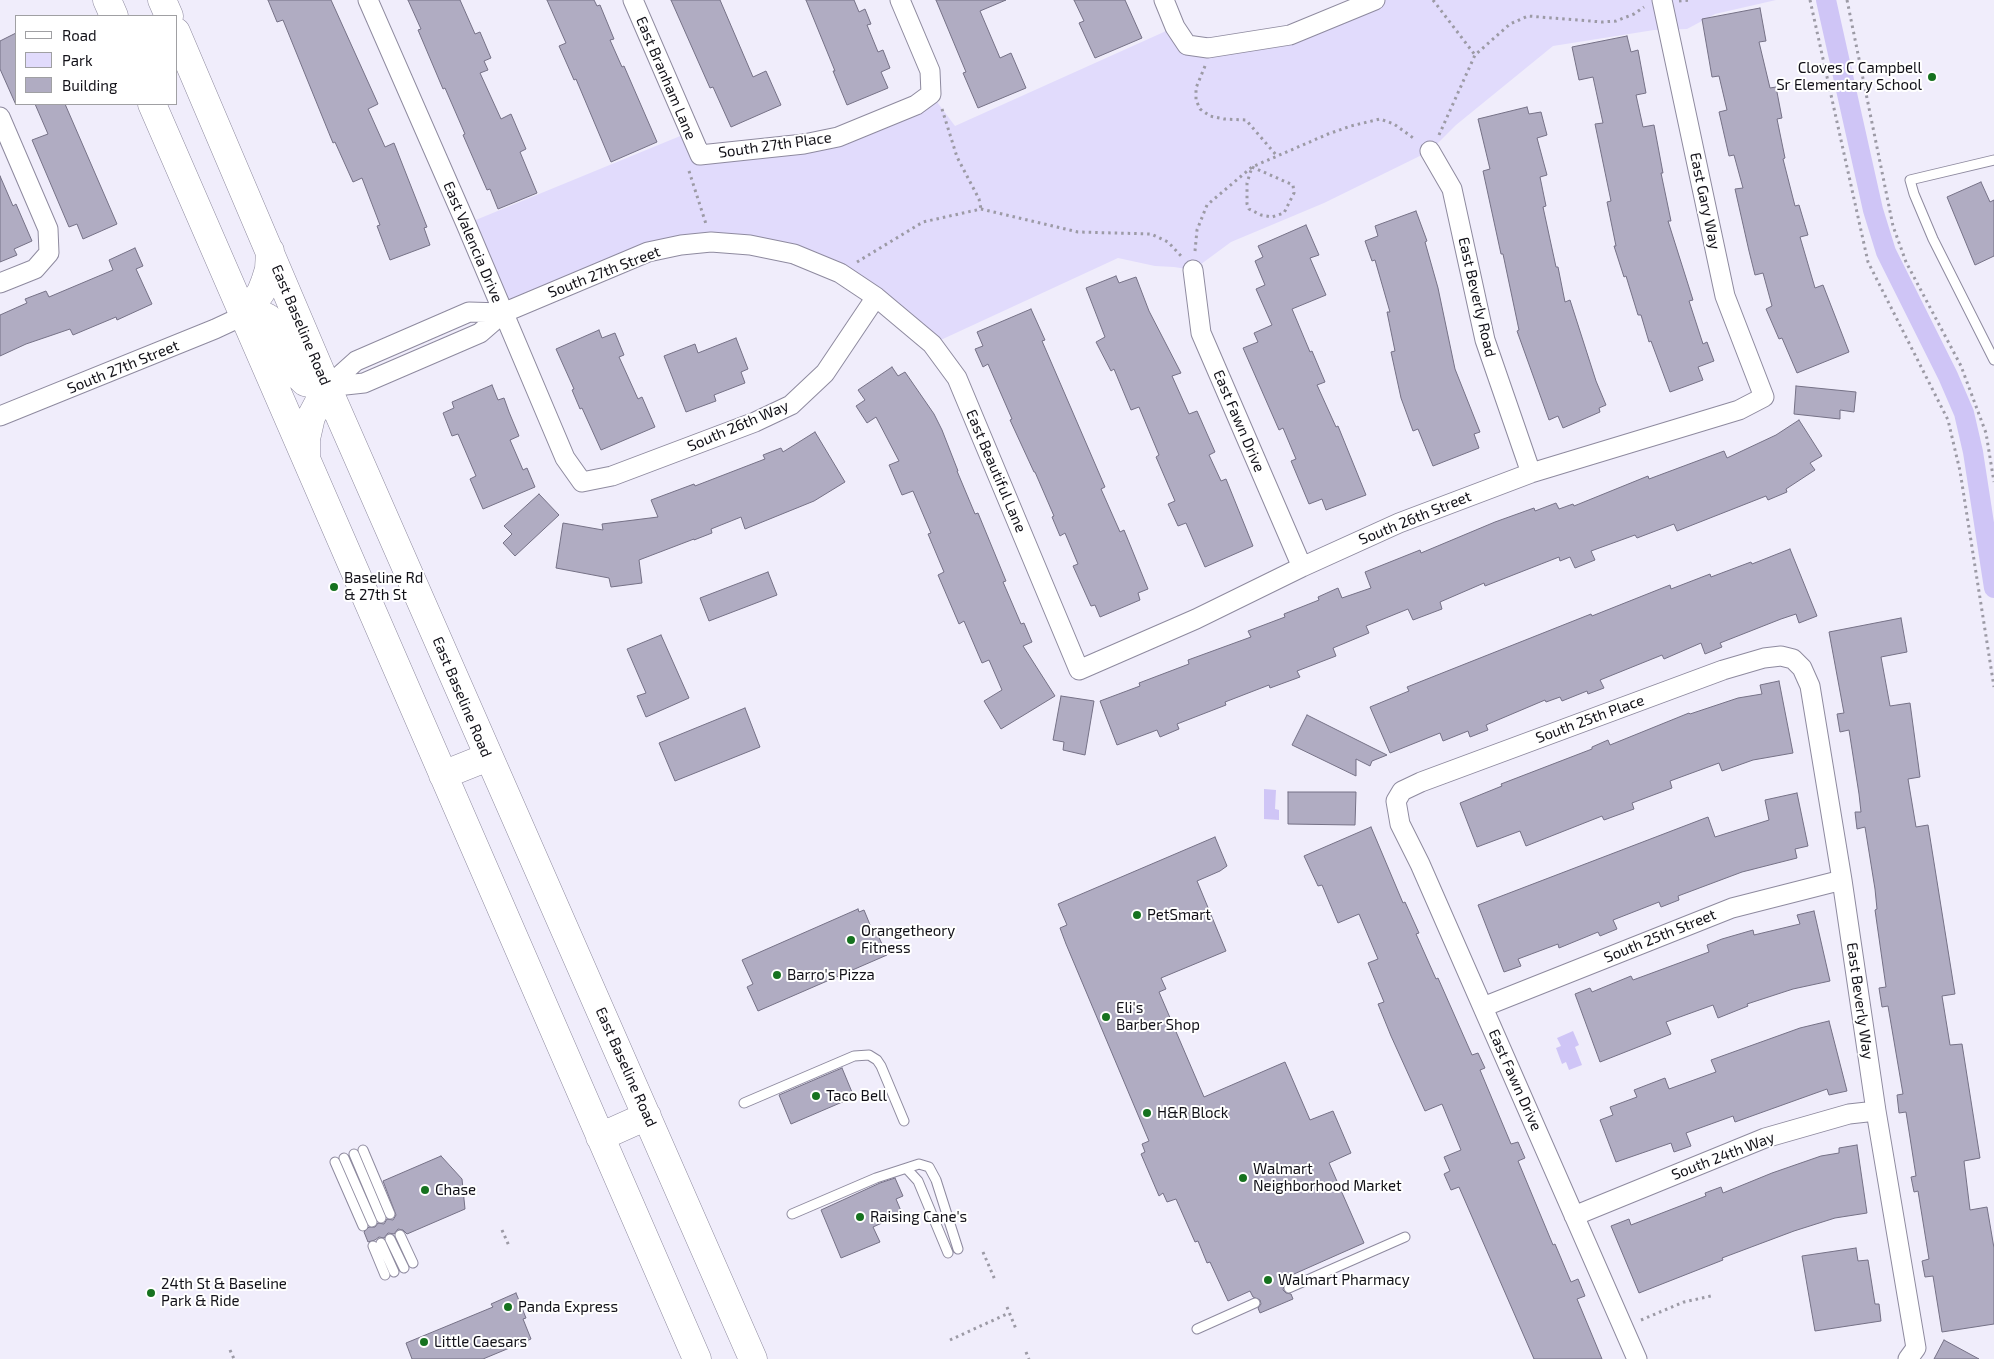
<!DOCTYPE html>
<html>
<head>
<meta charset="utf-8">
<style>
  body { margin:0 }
  #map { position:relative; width:1994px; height:1359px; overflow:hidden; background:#f0edfb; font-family:"Exo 2",sans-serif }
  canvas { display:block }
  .legend { position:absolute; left:15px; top:15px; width:162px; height:90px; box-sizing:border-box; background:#fff; border:1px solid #a0a0a3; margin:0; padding:6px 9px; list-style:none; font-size:15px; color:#121118 }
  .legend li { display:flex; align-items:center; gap:10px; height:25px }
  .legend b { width:25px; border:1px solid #a0a0a3 }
</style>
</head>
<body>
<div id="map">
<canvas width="1994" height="1359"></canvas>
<ul class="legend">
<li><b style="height:6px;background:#fff"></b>Road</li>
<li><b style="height:14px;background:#e1dbfc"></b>Park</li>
<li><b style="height:14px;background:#b0acc2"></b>Building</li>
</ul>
</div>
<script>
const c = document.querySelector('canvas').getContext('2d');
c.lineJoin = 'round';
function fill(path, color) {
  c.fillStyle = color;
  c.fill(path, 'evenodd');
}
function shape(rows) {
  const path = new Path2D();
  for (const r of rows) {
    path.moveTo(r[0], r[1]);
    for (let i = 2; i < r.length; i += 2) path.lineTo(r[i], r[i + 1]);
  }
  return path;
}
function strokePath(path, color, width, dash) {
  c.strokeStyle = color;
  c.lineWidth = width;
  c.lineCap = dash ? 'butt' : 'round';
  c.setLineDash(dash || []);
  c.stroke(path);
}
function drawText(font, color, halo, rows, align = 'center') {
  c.font = font + ' "Exo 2",sans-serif';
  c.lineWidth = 4;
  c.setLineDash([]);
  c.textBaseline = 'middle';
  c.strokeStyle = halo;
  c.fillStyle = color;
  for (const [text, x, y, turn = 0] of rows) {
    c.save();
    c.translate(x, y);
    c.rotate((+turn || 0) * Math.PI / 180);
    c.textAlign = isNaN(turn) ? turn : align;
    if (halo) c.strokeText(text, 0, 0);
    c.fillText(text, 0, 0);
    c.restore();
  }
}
fill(shape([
  [1375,0,1776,0,1715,14,1687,29,1654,30,1553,46,1456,125,1430,151,1324,203,1231,242,1193,270,1174,267,1155,266,1118,258,932,344,876,297,794,254,681,245,503,313,466,224,690,132,700,155,804,144,931,94,955,126,1175,27,1187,45,1290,35]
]), '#e1dbfc');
fill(shape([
  [1264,789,1276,790,1275,809,1279,810,1279,820,1264,819],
  [1573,1031,1579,1045,1575,1047,1582,1065,1569,1070,1566,1062,1562,1064,1556,1048,1561,1046,1557,1038]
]), '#cfc5f6');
strokePath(shape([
  [1826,0,1873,210,1886,252,1948,376,1964,413,1973,452,1994,588]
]), '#cfc5f6', 20);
const building = shape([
  [268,0,331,0,378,104,368,109,385,147,394,143,427,227,424,228,430,245,390,260,377,226,380,225,362,178,353,182,335,142,333,143,283,20,277,22,268,0],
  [408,0,460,0,475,34,480,32,491,58,484,61,488,70,480,73,501,119,511,114,526,149,520,152,537,193,498,209,490,189,487,190,463,135,465,134,445,88,443,89,418,30,421,29,408,0],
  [547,0,594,0,597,6,600,5,614,39,610,40,622,67,624,66,657,142,611,162,576,79,574,80,559,46,566,43,547,0],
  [671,0,720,0,753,77,766,71,781,105,731,127,713,87,710,88,671,0],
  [806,0,854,0,859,12,865,9,871,24,867,25,878,52,883,50,890,68,881,72,888,88,847,105,833,71,835,71,806,0],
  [936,0,1006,0,980,11,1000,58,1011,53,1026,88,978,108,963,73,966,72,936,0],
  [1074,0,1125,0,1142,38,1095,58,1079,23,1084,21,1074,0],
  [1760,8,1766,41,1759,42,1770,88,1776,87,1782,118,1777,119,1785,158,1783,159,1795,206,1799,205,1808,235,1800,237,1815,288,1823,285,1849,352,1797,373,1782,338,1779,339,1766,309,1772,306,1763,273,1755,275,1749,251,1735,189,1743,188,1734,155,1729,156,1719,112,1727,110,1719,76,1712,77,1702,19,1760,8],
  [16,33,16,105,0,69,0,41,16,33],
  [1627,36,1631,52,1638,50,1646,93,1636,95,1643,127,1654,125,1663,173,1661,173,1671,221,1668,221,1693,300,1689,301,1703,344,1707,342,1714,361,1698,367,1703,380,1670,392,1651,341,1649,342,1641,315,1638,315,1626,276,1624,277,1614,246,1616,246,1607,202,1611,201,1595,124,1603,123,1593,77,1579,80,1572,47,1627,36],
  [35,104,65,104,117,224,83,239,77,224,69,227,32,140,48,134,35,104],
  [1527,107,1529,114,1541,112,1547,135,1537,138,1547,175,1540,177,1546,206,1543,207,1556,267,1558,267,1565,302,1570,300,1596,381,1606,405,1599,408,1600,412,1563,428,1558,416,1549,420,1517,331,1519,330,1503,254,1501,254,1483,171,1490,169,1478,119,1527,107],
  [0,176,13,206,16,204,32,241,14,249,17,255,0,262,0,176],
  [1981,182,1990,202,1994,200,1994,256,1975,265,1947,197,1981,182],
  [1416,211,1427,241,1425,242,1438,288,1455,369,1480,432,1474,434,1479,448,1433,466,1418,429,1413,431,1401,398,1391,352,1395,351,1387,312,1390,312,1375,260,1372,261,1365,241,1378,236,1375,226,1416,211],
  [1306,225,1319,255,1310,258,1326,295,1292,309,1310,352,1312,351,1325,382,1317,385,1336,427,1338,426,1366,495,1326,510,1322,499,1309,504,1291,461,1296,459,1283,428,1279,430,1243,348,1258,342,1254,333,1272,325,1256,289,1265,285,1255,261,1263,257,1258,246,1306,225],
  [135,248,143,266,136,269,152,304,117,320,116,317,73,335,70,329,26,344,0,356,0,315,27,303,25,299,46,291,49,297,113,270,109,260,135,248],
  [1116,276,1119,283,1136,277,1149,311,1181,373,1172,376,1189,414,1197,411,1215,452,1209,455,1221,481,1226,479,1253,546,1205,567,1186,523,1178,526,1168,504,1175,501,1156,457,1159,455,1139,407,1131,410,1114,369,1111,371,1096,342,1105,337,1086,288,1116,276],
  [1031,309,1045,340,1042,341,1105,487,1101,489,1120,532,1124,530,1148,589,1138,593,1140,600,1100,617,1095,605,1091,606,1073,566,1078,564,1065,533,1060,536,1052,517,1054,516,1035,472,1034,472,1010,420,1012,419,988,364,983,367,975,349,983,346,977,332,1031,309],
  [599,330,602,338,615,333,624,355,619,357,638,399,642,397,655,427,601,450,582,408,580,409,572,390,574,389,556,349,599,330],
  [736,338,748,369,741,372,745,383,714,395,716,401,686,412,664,356,695,344,698,353,736,338],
  [892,367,898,376,905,372,934,414,942,430,958,471,957,471,975,514,978,513,1006,581,1003,582,1021,624,1024,623,1032,642,1023,646,1055,696,1001,729,984,701,1002,690,989,660,982,663,964,621,959,624,938,575,944,572,928,534,931,533,913,491,902,495,889,465,899,461,876,417,867,423,856,406,865,400,858,390,892,367],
  [492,385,498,400,504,398,509,412,519,436,510,440,523,470,527,468,535,487,483,509,470,479,476,476,458,434,452,436,443,413,454,408,452,402,492,385],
  [1796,386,1856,392,1854,412,1840,410,1840,419,1794,414,1796,386],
  [1799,420,1822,456,1810,463,1815,470,1786,489,1787,492,1768,500,1766,496,1677,531,1674,524,1637,538,1635,535,1591,551,1595,560,1575,568,1570,557,1560,561,1559,557,1485,586,1484,583,1440,602,1442,609,1413,620,1408,609,1366,626,1369,633,1333,648,1336,656,1297,671,1300,677,1270,688,1269,685,1225,702,1226,705,1177,724,1179,729,1160,737,1157,730,1117,745,1100,701,1140,686,1139,683,1189,664,1188,660,1251,637,1248,631,1285,617,1284,614,1319,600,1318,597,1338,588,1342,598,1371,588,1365,572,1420,550,1421,553,1495,522,1534,508,1535,511,1556,503,1559,509,1573,504,1574,506,1648,476,1649,479,1724,451,1727,458,1776,435,1799,420],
  [815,432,845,482,814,501,745,529,741,517,711,529,712,533,694,540,694,539,639,560,642,583,611,587,609,578,556,568,563,523,603,530,602,524,658,517,651,500,694,484,695,486,765,459,763,455,781,448,783,452,815,432],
  [539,494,559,515,515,556,503,543,512,534,504,526,539,494],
  [1790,549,1817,616,1799,623,1796,614,1781,619,1720,643,1722,647,1705,654,1701,643,1664,659,1662,655,1600,680,1604,688,1588,694,1587,691,1562,701,1560,697,1546,702,1545,700,1486,725,1488,730,1470,737,1468,731,1443,741,1440,733,1390,753,1370,707,1409,691,1407,687,1591,614,1592,616,1670,585,1671,589,1710,574,1711,577,1751,562,1752,564,1790,549],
  [768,572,777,595,709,621,700,598,768,572],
  [1901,618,1907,652,1881,657,1890,706,1910,703,1920,777,1908,779,1916,827,1928,825,1955,994,1942,996,1950,1045,1962,1044,1980,1158,1964,1161,1970,1210,1987,1207,1994,1248,1994,1324,1942,1332,1933,1276,1925,1277,1922,1261,1929,1259,1918,1191,1914,1192,1911,1177,1916,1176,1906,1112,1899,1113,1897,1095,1903,1094,1888,1006,1882,1007,1879,988,1886,987,1875,910,1877,909,1875,889,1865,827,1857,829,1855,812,1861,812,1859,794,1849,730,1840,732,1837,714,1844,713,1829,632,1901,618],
  [661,635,689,698,646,717,637,696,646,693,627,649,661,635],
  [1779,681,1793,753,1753,760,1722,771,1719,763,1670,781,1672,788,1632,803,1634,809,1604,820,1602,816,1526,846,1520,831,1477,847,1460,803,1502,786,1501,784,1592,749,1592,747,1608,740,1610,745,1689,713,1690,714,1738,698,1762,694,1760,685,1779,681],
  [1061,696,1094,701,1085,755,1063,750,1064,742,1053,740,1061,696],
  [745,708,760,747,675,781,659,743,745,708],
  [1307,715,1387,755,1372,761,1370,766,1356,759,1356,776,1292,745,1307,715],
  [1288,792,1356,792,1355,825,1288,824,1288,792],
  [1797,793,1808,846,1795,849,1797,858,1742,872,1678,896,1679,900,1661,907,1659,902,1613,920,1617,929,1600,936,1598,932,1559,948,1558,944,1518,959,1521,966,1504,972,1478,905,1708,817,1715,837,1769,820,1765,800,1797,793],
  [1371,827,1403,903,1405,902,1419,933,1416,934,1436,979,1438,978,1472,1055,1478,1053,1485,1068,1480,1070,1511,1144,1518,1142,1525,1158,1518,1161,1553,1245,1555,1244,1571,1282,1578,1279,1585,1296,1577,1299,1602,1359,1534,1359,1459,1187,1451,1190,1444,1174,1450,1171,1444,1157,1461,1150,1442,1104,1425,1111,1391,1036,1378,1004,1384,1002,1368,963,1378,959,1359,914,1338,923,1322,885,1318,886,1304,856,1371,827],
  [1215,837,1227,866,1220,871,1197,881,1226,951,1161,978,1166,989,1159,992,1204,1097,1285,1062,1310,1120,1333,1111,1351,1153,1329,1163,1364,1243,1285,1278,1287,1282,1284,1285,1283,1290,1286,1293,1291,1294,1293,1299,1260,1313,1258,1308,1261,1304,1260,1300,1253,1297,1250,1291,1228,1301,1210,1262,1207,1263,1198,1241,1195,1242,1176,1199,1167,1202,1163,1193,1159,1196,1141,1154,1145,1152,1142,1144,1149,1141,1066,944,1060,928,1067,925,1058,904,1215,837],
  [858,909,859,912,864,910,873,932,876,931,887,955,758,1011,747,987,753,984,742,960,858,909],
  [1814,911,1830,981,1793,989,1747,1004,1748,1006,1718,1018,1713,1005,1666,1022,1671,1034,1600,1062,1575,994,1590,988,1592,992,1631,976,1633,980,1709,952,1707,945,1722,939,1753,930,1754,935,1800,924,1797,915,1814,911],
  [1829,1021,1847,1091,1829,1095,1827,1089,1735,1122,1733,1116,1686,1133,1691,1146,1674,1152,1671,1143,1616,1162,1600,1120,1613,1115,1610,1107,1637,1097,1634,1090,1665,1078,1669,1089,1716,1072,1711,1060,1800,1028,1829,1021],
  [842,1068,854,1097,791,1124,779,1095,842,1068],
  [1857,1145,1867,1213,1835,1218,1794,1231,1722,1258,1723,1260,1639,1293,1611,1226,1629,1219,1631,1225,1706,1196,1705,1193,1721,1187,1723,1193,1772,1173,1821,1156,1839,1153,1839,1148,1857,1145],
  [441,1156,462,1179,465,1209,407,1234,403,1230,398,1229,394,1234,388,1233,384,1238,379,1237,375,1240,368,1242,364,1232,369,1227,375,1227,378,1223,384,1224,387,1219,393,1220,396,1215,383,1181,441,1156],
  [895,1178,903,1196,896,1199,901,1211,891,1215,893,1218,873,1227,880,1242,841,1258,821,1210,880,1183,895,1178],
  [1856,1248,1858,1261,1868,1260,1875,1304,1879,1304,1881,1321,1815,1331,1802,1256,1856,1248],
  [516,1293,526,1318,523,1319,531,1339,483,1359,412,1359,406,1343,493,1307,491,1304,516,1293],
  [1944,1340,1979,1359,1934,1359,1944,1340]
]);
fill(building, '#b0acc2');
strokePath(building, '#757186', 1);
const service = shape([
  [1994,160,1910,180,1914,194,1933,239,1994,360],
  [744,1103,854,1056,869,1055,877,1060,881,1066,904,1121],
  [363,1150,390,1214],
  [354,1154,381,1218],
  [344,1158,372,1222],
  [335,1162,363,1226],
  [907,1169,918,1181,948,1253],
  [792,1214,876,1178,919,1164,929,1167,936,1180,958,1249],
  [400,1235,413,1263],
  [390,1239,404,1268],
  [381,1243,394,1272],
  [373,1246,385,1275],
  [1289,1288,1405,1237],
  [1197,1329,1255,1303]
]);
const minor = shape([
  [368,0,466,224,565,458,582,482,612,476,755,422,791,405,825,373,876,297],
  [633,0,700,155,804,144,838,137,916,105,931,94,930,71,900,0],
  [1164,0,1175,27,1187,45,1208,48,1290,35,1375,0],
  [0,117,48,229,49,253,35,269,0,283],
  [1430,151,1452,189,1485,340,1531,473],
  [1193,270,1201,333,1302,567],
  [327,387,364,383,480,333,503,313,648,252,681,245,711,242,750,245,794,254,840,273,876,297,932,344,957,378,1079,670,1196,619,1302,567,1399,523,1531,473,1739,410,1764,397,1725,296,1662,0],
  [327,387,356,361,469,312,503,313],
  [0,416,215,329,245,315],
  [1483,1007,1732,908,1842,880],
  [1574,1216,1765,1138,1849,1114,1876,1111],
  [1637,1359,1420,864,1400,824,1396,801,1402,791,1421,782,1723,670,1764,658,1781,656,1793,659,1802,668,1810,686,1842,880,1876,1111,1916,1348,1908,1359]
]);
const primary = shape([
  [107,0,114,16],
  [162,0,169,16],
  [176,32,327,387,753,1359],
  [152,104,697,1359],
  [245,315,258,313,268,318,276,329,299,376,305,382,327,387],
  [245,315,261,292,265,282,269,269,270,251],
  [306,456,306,439,311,417,327,387],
  [443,775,488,757],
  [600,1137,647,1116]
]);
strokePath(service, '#8e8a9f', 11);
strokePath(minor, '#8e8a9f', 21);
strokePath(primary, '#8e8a9f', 29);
strokePath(shape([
  [1433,0,1475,55],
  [1810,0,1868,262,1948,420,1960,471,1994,687],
  [1847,0,1893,226,1906,262,1961,366,1986,433,1994,482],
  [1679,1,1691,0],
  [1205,66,1196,88,1196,100,1200,109,1210,116,1224,119,1246,120,1277,156],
  [942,109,957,157,979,199,981,209],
  [1439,135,1475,55,1510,24,1528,16,1602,22,1616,21,1634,14,1644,7],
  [1252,167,1293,185,1294,193,1284,213,1272,217,1261,215,1249,209,1247,204,1247,183,1252,167],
  [689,171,706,224],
  [1195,251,1197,230,1207,205,1252,167,1328,134,1351,126,1380,119,1394,124,1416,140],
  [857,262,923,222,981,209,1078,232,1151,234,1168,242,1182,257],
  [502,1230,509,1246],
  [983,1252,995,1280],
  [1007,1307,1016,1329],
  [1641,1320,1684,1302,1711,1296],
  [950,1340,1009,1313],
  [230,1350,234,1359],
  [1026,1352,1029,1359]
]), '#9c9aa5', 3, [2.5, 4]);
strokePath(service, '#fff', 9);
strokePath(minor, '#fff', 19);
strokePath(primary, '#fff', 28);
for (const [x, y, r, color] of [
  [1932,77,5,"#16721f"],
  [334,587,5,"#16721f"],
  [1137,915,5,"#16721f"],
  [851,940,5,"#16721f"],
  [777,975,5,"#16721f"],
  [1106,1017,5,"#16721f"],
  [816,1096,5,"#16721f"],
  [1147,1113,5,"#16721f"],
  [1243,1178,5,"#16721f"],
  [425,1190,5,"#16721f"],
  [860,1217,5,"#16721f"],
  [1268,1280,5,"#16721f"],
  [151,1293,5,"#16721f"],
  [508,1307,5,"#16721f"],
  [424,1342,5,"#16721f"]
]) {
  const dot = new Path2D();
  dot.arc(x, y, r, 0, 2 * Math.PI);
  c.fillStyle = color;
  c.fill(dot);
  strokePath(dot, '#fff', 2);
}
drawText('15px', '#121118', '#fff', [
  ["Cloves C Campbell",1922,68,"right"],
  ["Sr Elementary School",1922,85,"right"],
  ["Baseline Rd",344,578],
  ["& 27th St",344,595],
  ["PetSmart",1147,915],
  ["Orangetheory",861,931],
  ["Fitness",861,948],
  ["Barro's Pizza",787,975],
  ["Eli's",1116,1008],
  ["Barber Shop",1116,1025],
  ["Taco Bell",826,1096],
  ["H&R Block",1157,1113],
  ["Walmart",1253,1169],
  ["Neighborhood Market",1253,1186],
  ["Chase",435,1190],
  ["Raising Cane's",870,1217],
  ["Walmart Pharmacy",1278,1280],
  ["24th St & Baseline",161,1284],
  ["Park & Ride",161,1301],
  ["Panda Express",518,1307],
  ["Little Caesars",434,1342]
], 'left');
drawText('15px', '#121118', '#fff', [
  ["East Branham Lane",666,78,67],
  ["South 27th Place",775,145,-8],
  ["East Gary Way",1705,201,78],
  ["East Valencia Drive",473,242,67],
  ["South 27th Street",604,272,-21],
  ["East Beverly Road",1477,297,77],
  ["East Baseline Road",301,325,67],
  ["South 27th Street",123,367,-22],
  ["East Fawn Drive",1239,421,67],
  ["South 26th Way",738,426,-23],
  ["East Beautiful Lane",996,471,67],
  ["South 26th Street",1415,518,-22],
  ["East Baseline Road",462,697,67],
  ["South 25th Place",1590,719,-20],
  ["South 25th Street",1660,936,-22],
  ["East Beverly Way",1860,1001,82],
  ["East Baseline Road",626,1067,66],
  ["East Fawn Drive",1515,1080,66],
  ["South 24th Way",1723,1156,-21]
]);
</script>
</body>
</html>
